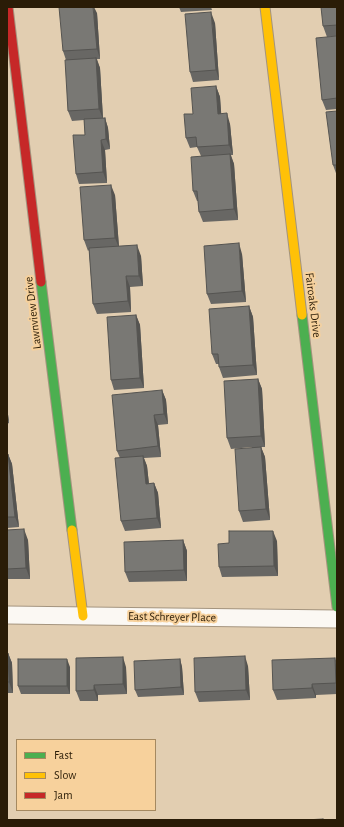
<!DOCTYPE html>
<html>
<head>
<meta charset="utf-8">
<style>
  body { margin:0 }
  #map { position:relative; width:344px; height:827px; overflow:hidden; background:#e2ceb1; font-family:"Alegreya Sans",sans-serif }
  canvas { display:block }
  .frame { position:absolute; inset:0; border:8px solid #2a1c07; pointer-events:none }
  .legend { position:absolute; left:16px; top:739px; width:140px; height:72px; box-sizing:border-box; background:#f7d19c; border:1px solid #a58960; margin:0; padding:5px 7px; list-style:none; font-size:12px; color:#2a1c07 }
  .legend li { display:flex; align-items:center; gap:8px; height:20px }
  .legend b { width:20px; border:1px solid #a58960 }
</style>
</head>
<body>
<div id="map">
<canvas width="344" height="827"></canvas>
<div class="frame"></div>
<ul class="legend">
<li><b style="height:5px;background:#4caf50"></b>Fast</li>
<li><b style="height:5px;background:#ffc107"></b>Slow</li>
<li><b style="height:5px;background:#c62828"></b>Jam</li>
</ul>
</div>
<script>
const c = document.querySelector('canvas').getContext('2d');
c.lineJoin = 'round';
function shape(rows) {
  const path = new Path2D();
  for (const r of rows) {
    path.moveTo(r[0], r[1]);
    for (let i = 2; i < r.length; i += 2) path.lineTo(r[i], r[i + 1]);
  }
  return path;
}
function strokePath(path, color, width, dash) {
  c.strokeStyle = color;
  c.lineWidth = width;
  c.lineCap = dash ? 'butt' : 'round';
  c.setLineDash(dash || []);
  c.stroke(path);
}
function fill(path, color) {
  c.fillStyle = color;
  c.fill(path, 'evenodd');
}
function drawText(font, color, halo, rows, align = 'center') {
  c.font = font + ' "Alegreya Sans",sans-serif';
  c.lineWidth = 4;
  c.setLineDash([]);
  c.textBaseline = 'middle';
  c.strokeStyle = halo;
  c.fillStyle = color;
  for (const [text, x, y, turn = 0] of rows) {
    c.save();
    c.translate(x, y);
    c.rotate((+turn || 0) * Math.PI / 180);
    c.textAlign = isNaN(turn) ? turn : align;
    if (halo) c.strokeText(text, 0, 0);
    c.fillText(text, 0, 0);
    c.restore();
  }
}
const street = shape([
  [7,615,337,619]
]);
const fast = shape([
  [41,282,72,530],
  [302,315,337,607]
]);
const slow = shape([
  [265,7,302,315],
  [72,530,83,616]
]);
const jam = shape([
  [8,7,41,282]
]);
strokePath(street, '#a4947e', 19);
strokePath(fast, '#a4947e', 11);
strokePath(slow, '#a4947e', 11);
strokePath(jam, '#a4947e', 11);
strokePath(street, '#fbf8f3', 17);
strokePath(fast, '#4caf50', 9);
strokePath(slow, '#ffc107', 9);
strokePath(jam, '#c62828', 9);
fill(shape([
  [179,7,211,7,212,10,181,12],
  [337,7,337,36,327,37,323,26],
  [97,13,100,59,97,59,100,68,103,118,105,118,108,128,110,149,105,150,107,183,79,184,76,174,85,135,84,120,72,121,68,111,66,60,63,51],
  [215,23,219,80,193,82,190,72],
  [337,36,337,109,326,110,322,100],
  [216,86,220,97,221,114,230,124,233,155,231,155,234,164,238,220,203,222,199,212,198,201,197,201,193,191,201,156,197,147,190,148,186,138,193,114],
  [337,111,337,176,333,165],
  [115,195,119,246,141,256,143,286,130,287,131,312,97,314,93,304,89,250,88,251,84,240],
  [242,254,246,302,211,304,207,294],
  [249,306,253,317,257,375,223,378,219,367,219,364,216,364,212,354],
  [136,315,140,325,144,388,114,390,111,380],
  [258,379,262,389,265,447,261,447,265,457,270,520,243,522,239,511,252,447,231,449,227,438],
  [162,390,166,400,168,424,158,425,161,457,144,458,147,466,149,484,154,483,158,493,161,528,125,531,121,521,120,458,117,451],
  [7,406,9,423,7,424],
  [7,454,8,454,12,464,19,527,7,528],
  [7,530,28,540,30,579,7,579],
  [183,540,187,551,187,581,129,582,125,572],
  [277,541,278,576,222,577,219,567,229,543],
  [7,653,8,653,12,663,13,693,7,693],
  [180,659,182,667,184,695,138,697,135,690],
  [337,663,337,694,316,695,316,698,277,700,273,690],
  [248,666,250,700,199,702,195,692],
  [70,667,70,694,21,694,18,686],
  [126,667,127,694,98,695,98,701,80,701,76,691]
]), '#686764');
fill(shape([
  [93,7,94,7,97,13,100,59,97,49],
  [211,12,215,23,219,80,216,70],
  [96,58,100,68,103,119,99,109],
  [216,86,220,97,222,124,218,114],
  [227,113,230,124,233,155,229,145],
  [105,118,108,128,110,149,106,139],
  [101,140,105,150,107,183,103,172],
  [230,154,234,164,238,220,234,209],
  [111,185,115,195,119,248,115,238],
  [239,243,242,254,246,302,242,291],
  [137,245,141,256,143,286,139,276],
  [126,276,130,287,131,312,128,301],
  [249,306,253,317,257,375,253,365],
  [136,315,140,325,144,388,140,378],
  [258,379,262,389,265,447,261,436],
  [162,390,166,400,168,424,164,414],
  [7,406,9,423,7,417],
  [154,415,158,425,161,457,158,446],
  [261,447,265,457,270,520,266,509],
  [8,454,12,464,19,527,15,517],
  [143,456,147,466,150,494,146,484],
  [154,483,158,493,161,528,157,518],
  [24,529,28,540,30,579,26,568],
  [273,531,277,541,278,576,274,566],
  [183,540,187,551,187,581,184,570],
  [8,653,12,663,13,693,9,682],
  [245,656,248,666,250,700,246,690],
  [123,657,126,667,127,694,123,684],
  [335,658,337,663,337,686,336,683],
  [67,659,70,667,70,694,67,686],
  [180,659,182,667,184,695,181,687],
  [312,684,316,695,316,698,312,688],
  [94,685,98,695,98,701,94,690]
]), '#555451');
const building = shape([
  [59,7,93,7,97,49,63,51,59,7],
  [321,7,337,7,337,25,323,26,321,7],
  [211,12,216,70,190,72,185,14,211,12],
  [337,36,337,98,322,100,316,38,337,36],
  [96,58,99,109,68,111,65,60,96,58],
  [216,86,218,114,227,113,229,145,197,147,196,137,186,138,184,114,193,114,191,88,216,86],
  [337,111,337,165,333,165,326,112,337,111],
  [105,118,106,139,101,140,103,172,76,174,73,135,85,135,84,119,105,118],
  [230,154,234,209,199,212,197,191,193,191,191,157,230,154],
  [111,185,115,238,84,240,80,187,111,185],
  [239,243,242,291,207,294,204,246,239,243],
  [137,245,139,276,126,276,128,301,93,304,89,248,137,245],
  [249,306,253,365,219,367,218,354,212,354,209,309,249,306],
  [136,315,140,378,111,380,107,317,136,315],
  [258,379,261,436,227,438,224,381,258,379],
  [162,390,164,414,154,415,158,446,117,451,112,395,162,390],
  [261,447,266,509,239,511,235,449,261,447],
  [7,454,8,454,15,517,7,517,7,454],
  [143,456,146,484,154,483,157,518,121,521,115,458,143,456],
  [24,529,26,568,7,569,7,530,24,529],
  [229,531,273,531,274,566,219,567,218,544,229,543,229,531],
  [183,540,184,570,125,572,124,542,183,540],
  [7,653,8,653,9,682,7,682,7,653],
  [245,656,246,690,195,692,194,658,245,656],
  [123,657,123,684,94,685,94,690,76,691,76,658,123,657],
  [335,658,336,683,312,684,312,688,273,690,272,660,335,658],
  [18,659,67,659,67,686,18,686,18,659],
  [180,659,181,687,135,690,134,661,180,659],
  [323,819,323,820,305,820,323,819]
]);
fill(building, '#797874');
strokePath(building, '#555451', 1);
drawText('12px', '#2a1c07', '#f7d19c', [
  ["Fairoaks Drive",313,305,83],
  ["Lawnview Drive",33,313,-97],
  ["East Schreyer Place",172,617,1]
]);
</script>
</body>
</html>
